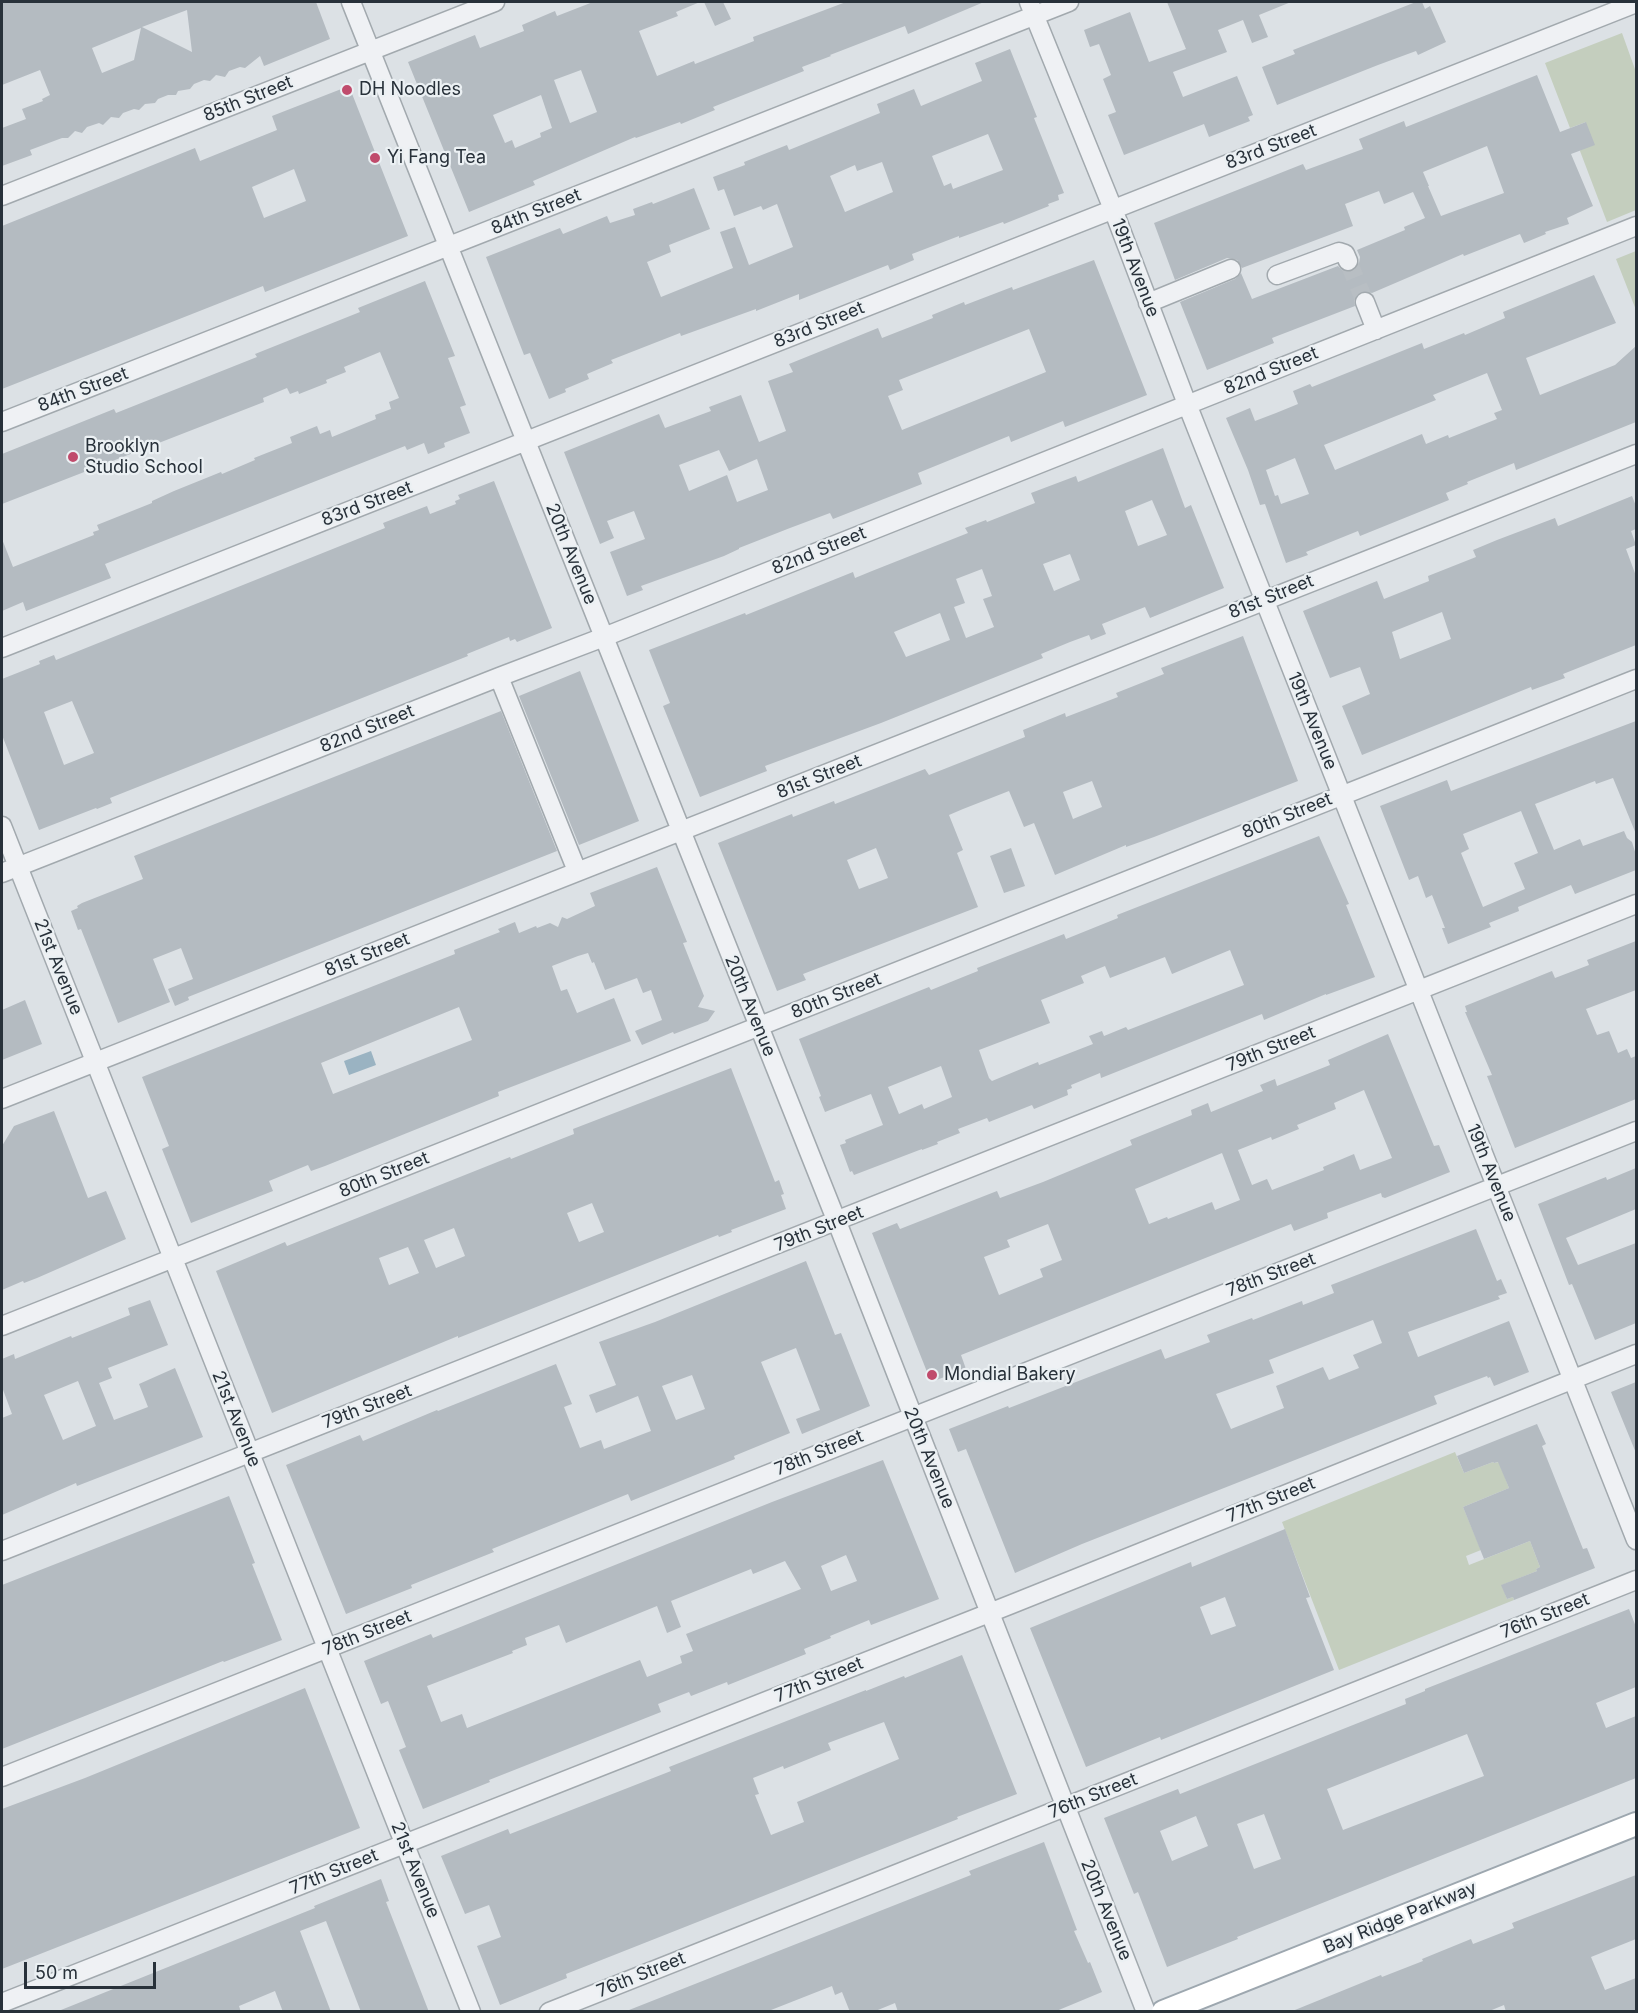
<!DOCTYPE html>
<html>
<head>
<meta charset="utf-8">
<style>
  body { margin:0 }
  #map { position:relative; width:1638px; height:2013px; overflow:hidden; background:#dce1e5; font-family:Inter,sans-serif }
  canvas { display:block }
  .frame { position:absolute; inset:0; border:3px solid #28313a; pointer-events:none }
  .scale { position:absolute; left:24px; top:1962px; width:132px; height:27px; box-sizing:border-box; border:3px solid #28313a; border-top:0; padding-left:8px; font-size:18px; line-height:21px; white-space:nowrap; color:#28313a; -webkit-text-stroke:4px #ebf0f3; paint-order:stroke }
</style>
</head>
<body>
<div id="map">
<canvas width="1638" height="2013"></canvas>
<div class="frame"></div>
<div class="scale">50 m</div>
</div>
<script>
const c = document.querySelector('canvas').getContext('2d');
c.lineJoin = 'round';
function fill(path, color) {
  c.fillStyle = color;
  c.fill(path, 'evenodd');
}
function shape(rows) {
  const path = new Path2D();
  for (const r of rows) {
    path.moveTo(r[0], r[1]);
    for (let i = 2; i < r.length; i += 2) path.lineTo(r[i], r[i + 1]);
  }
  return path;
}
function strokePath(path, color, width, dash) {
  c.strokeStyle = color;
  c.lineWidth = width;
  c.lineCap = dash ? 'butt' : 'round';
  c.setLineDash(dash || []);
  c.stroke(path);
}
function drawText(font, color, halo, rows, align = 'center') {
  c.font = font + ' Inter,sans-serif';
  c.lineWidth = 4.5;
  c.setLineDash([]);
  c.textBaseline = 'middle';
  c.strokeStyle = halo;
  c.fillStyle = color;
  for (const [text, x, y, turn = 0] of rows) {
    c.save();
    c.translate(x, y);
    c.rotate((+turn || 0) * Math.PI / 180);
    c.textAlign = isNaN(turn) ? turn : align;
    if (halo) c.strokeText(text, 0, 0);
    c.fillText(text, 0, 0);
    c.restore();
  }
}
fill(shape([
  [1622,33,1636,72,1636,210,1607,222,1580,151,1586,122,1570,128,1545,63],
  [1636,251,1636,310,1616,259],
  [1455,1452,1464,1473,1493,1462,1494,1463,1499,1462,1509,1488,1463,1507,1481,1550,1466,1556,1469,1565,1530,1541,1540,1567,1536,1569,1537,1571,1502,1585,1507,1599,1513,1597,1514,1600,1339,1670,1282,1522]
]), '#c4cebe');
fill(shape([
  [371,1051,376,1065,349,1075,344,1061]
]), '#9ab3c2');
fill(shape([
  [2,2,316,2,330,39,264,66,260,56,245,68,240,67,229,71,225,77,216,75,210,81,204,80,194,84,190,89,178,91,176,95,168,95,158,99,155,103,145,104,139,110,134,109,123,113,119,118,111,117,103,125,99,123,87,127,82,133,75,131,68,138,62,138,30,150,32,155,2,166,2,128,26,119,22,109,43,101,42,99,50,95,40,70,2,85],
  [187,10,192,52,142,27],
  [141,28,134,60,102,73,92,48],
  [593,2,700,2,676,12,678,16,639,31,657,76,694,61,695,64,754,41,753,37,846,2,984,2,908,34,905,26,830,55,831,56,802,67,804,71,713,107,715,110,681,124,680,122,636,138,635,137,533,181,535,185,469,212,408,62,475,35,480,48,524,31,522,25,555,11,557,16],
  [581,70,597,112,570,123,554,80],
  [541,95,552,128,540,133,541,137,515,148,512,140,505,143,493,115],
  [704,2,723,2,731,19,715,26],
  [1167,2,1291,2,1259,15,1268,37,1252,43,1243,20,1218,30,1227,52,1173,72,1183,97,1237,76,1253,115,1248,117,1250,121,1209,137,1204,124,1124,155,1108,115,1116,112,1103,79,1111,75,1099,44,1090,47,1084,30,1130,12,1149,62,1186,49],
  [1416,2,1422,2,1425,9,1430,6,1446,42,1418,55,1416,51,1378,65,1277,105,1262,67,1295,54,1293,50],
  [1010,49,1037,117,1034,118,1064,193,1058,195,1059,200,1048,204,1049,206,1004,224,1003,222,959,238,959,236,912,254,914,260,890,270,888,265,799,300,799,294,756,311,756,309,681,336,680,333,611,360,613,363,587,374,589,379,565,389,566,392,549,399,530,353,524,355,486,257,560,228,563,234,607,216,610,223,635,215,633,209,652,202,653,204,694,188,710,229,669,245,671,252,647,262,661,297,733,268,720,232,735,227,749,265,793,247,777,204,763,210,761,206,734,216,724,189,718,191,713,177,745,165,744,162,787,145,789,150,880,113,877,104,914,89,921,106,982,81,975,63],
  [988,134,1003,170,953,189,951,183,944,186,932,156],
  [882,162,893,192,845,212,830,176,855,165,857,171],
  [1537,75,1560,132,1586,122,1595,145,1571,154,1593,206,1567,218,1569,224,1545,232,1546,234,1524,243,1520,234,1464,256,1463,254,1372,293,1366,291,1360,292,1354,300,1355,306,1272,338,1274,343,1207,370,1180,302,1235,279,1241,273,1252,299,1338,266,1342,270,1352,272,1357,268,1359,263,1360,257,1357,250,1405,230,1404,227,1425,218,1413,192,1384,204,1379,191,1345,204,1353,226,1242,268,1237,260,1227,258,1175,280,1154,223,1303,164,1306,170,1363,149,1359,139,1404,121,1406,127],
  [1487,146,1504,193,1441,216,1428,186,1429,186,1423,172],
  [349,86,408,236,265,292,263,286,2,389,2,226,195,148,200,161,252,140,277,130,272,116],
  [294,169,306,201,264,218,252,187],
  [1094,260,1147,395,1065,427,1063,421,1011,442,1009,436,918,473,922,484,833,519,830,513,790,528,739,548,739,549,724,556,641,586,643,590,627,596,610,552,645,539,634,511,607,521,614,538,600,544,564,452,659,414,665,428,711,411,709,407,741,395,759,442,786,431,768,381,793,372,789,364,878,328,882,338,933,318,932,315,964,302,965,305,1012,287,1013,290],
  [1029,329,1046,372,902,430,888,396,903,390,899,380],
  [719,450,729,471,757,459,768,490,737,502,727,475,689,491,679,465],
  [1594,275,1616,323,1526,358,1540,395,1615,365,1636,346,1636,422,1516,470,1514,463,1467,482,1468,484,1446,493,1449,500,1360,536,1358,531,1306,552,1308,555,1286,563,1265,504,1260,505,1248,470,1226,418,1250,408,1255,421,1276,413,1298,404,1293,391,1310,384,1312,387,1422,343,1424,349,1464,333,1465,335,1505,318,1503,312],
  [1487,373,1502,410,1494,413,1497,419,1449,438,1448,435,1426,444,1422,434,1335,470,1324,445,1436,400,1433,395],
  [1295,458,1309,494,1281,504,1278,495,1275,496,1266,470],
  [425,281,455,356,448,358,466,405,460,407,470,433,444,443,445,447,428,454,424,443,407,450,405,446,105,564,111,578,26,611,23,602,2,611,2,539,13,567,94,535,93,532,99,530,97,525,152,503,152,501,174,491,221,472,222,474,255,460,254,458,292,443,290,437,317,426,320,434,330,430,332,437,376,419,375,415,391,409,389,402,399,398,380,352,344,367,346,372,326,380,327,383,299,394,298,391,290,394,287,388,263,398,264,402,2,504,2,454,114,409,116,413,257,357,255,354,360,312,358,308],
  [1163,448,1185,508,1191,505,1224,588,1150,618,1145,607,1102,624,1106,634,1091,640,1089,635,1070,642,1041,654,1043,658,881,723,765,766,767,771,700,797,663,706,670,703,649,650,745,613,746,615,853,572,855,578,872,571,968,533,965,528,986,520,987,522,1035,503,1031,493,1076,476,1078,482],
  [1152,500,1167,535,1138,546,1125,511],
  [1070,554,1080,580,1054,591,1043,564],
  [982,569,992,596,983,599,994,627,966,638,954,607,965,603,956,579],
  [940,613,950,640,906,657,894,632],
  [494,481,552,628,517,642,515,639,510,641,509,637,467,654,468,656,110,798,112,803,97,809,96,808,39,830,2,735,2,679,40,664,39,661,54,655,56,660,385,528,383,523,427,506,430,514,456,504,455,501,460,499,458,495],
  [72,701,94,753,64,765,44,712],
  [1632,496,1636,506,1636,529,1631,531,1636,545,1626,549,1636,576,1636,645,1563,674,1565,678,1532,690,1531,687,1362,755,1342,706,1370,694,1360,667,1330,678,1303,611,1377,581,1384,599,1429,581,1428,576,1476,557,1473,550,1497,540,1555,518,1558,526],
  [1442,612,1451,639,1400,659,1392,632],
  [1243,636,1298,781,1154,837,1126,847,1126,845,1055,875,1034,823,1024,827,1009,791,963,809,949,815,963,850,957,853,978,907,803,974,806,980,777,991,718,843,792,814,793,817,834,801,835,804,925,769,929,775,1025,737,1023,730,1065,713,1066,717,1118,697,1116,693,1164,674,1161,668],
  [1092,781,1102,807,1073,819,1063,792],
  [876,848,888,878,859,889,847,860],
  [580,671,639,821,579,845,519,696],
  [501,711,557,851,188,997,189,1000,175,1006,168,989,193,979,181,948,153,959,170,1002,118,1023,81,929,78,930,71,911,78,908,77,906,82,903,143,879,134,856],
  [1636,721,1636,834,1613,778,1596,784,1595,781,1535,804,1554,850,1580,839,1583,846,1624,831,1627,838,1632,842,1636,855,1636,870,1575,894,1571,885,1518,907,1519,911,1489,923,1491,927,1448,944,1442,928,1445,928,1432,895,1426,898,1418,876,1409,880,1380,806,1447,780,1451,791],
  [1521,811,1538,853,1514,863,1525,889,1483,907,1461,853,1469,849,1463,834],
  [1319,836,1349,904,1346,905,1375,977,1326,995,1326,994,1264,1020,1262,1014,1101,1078,1100,1073,1071,1085,1072,1088,1067,1090,1068,1095,1034,1109,1032,1105,989,1122,987,1118,958,1129,960,1133,937,1142,938,1144,922,1150,922,1149,854,1175,852,1171,850,1172,840,1145,846,1143,845,1140,883,1125,871,1094,825,1112,819,1097,821,1096,799,1039,929,987,931,990,963,977,978,971,977,968,1064,934,1066,939,1118,918,1117,915],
  [1230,950,1244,985,1128,1030,1126,1027,1104,1036,1102,1031,1089,1036,1093,1044,1039,1065,1038,1062,992,1081,989,1078,979,1050,1050,1023,1041,1000,1084,983,1081,976,1105,966,1110,978,1165,957,1172,974],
  [941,1066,952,1097,924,1109,922,1104,899,1114,888,1087],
  [1011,848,1025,886,1004,893,990,856],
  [657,867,687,942,683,943,704,996,698,1007,715,1011,708,1021,674,1034,673,1032,642,1045,635,1031,662,1020,651,990,643,993,637,978,605,990,594,962,592,963,588,953,578,956,552,966,561,991,567,989,577,1013,614,998,631,1041,498,1092,499,1096,325,1166,311,1171,308,1165,269,1181,273,1191,191,1223,162,1149,169,1146,142,1077,455,954,454,950,500,932,498,929,515,922,519,933,536,926,537,928,550,923,558,927,562,917,567,919,595,906,590,893],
  [459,1007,472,1040,333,1094,321,1063],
  [1636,941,1636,990,1586,1009,1597,1035,1609,1031,1618,1053,1627,1049,1631,1058,1636,1056,1636,1099,1515,1148,1487,1076,1492,1075,1465,1012,1467,1012,1465,1006,1552,971,1555,978,1589,965,1587,960],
  [25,1000,42,1044,2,1060,2,1010],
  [1388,1034,1434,1146,1439,1145,1450,1172,1385,1198,1382,1197,1381,1193,1327,1213,1328,1218,1294,1231,1291,1224,961,1355,966,1369,931,1382,872,1233,897,1223,900,1229,997,1191,1000,1198,1043,1182,1132,1145,1130,1140,1192,1115,1191,1110,1208,1103,1211,1112,1263,1091,1260,1085,1275,1079,1277,1086,1330,1065,1328,1060],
  [1364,1090,1392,1158,1360,1170,1354,1154,1323,1167,1324,1170,1272,1190,1267,1179,1252,1185,1238,1150,1271,1137,1272,1140,1299,1129,1297,1125,1336,1109,1334,1103],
  [1222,1153,1240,1200,1215,1210,1212,1202,1168,1219,1167,1217,1149,1224,1135,1189],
  [1048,1224,1062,1260,1040,1269,1043,1277,999,1295,984,1257,1010,1247,1007,1240],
  [731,1068,775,1182,779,1180,784,1194,781,1195,786,1209,731,1230,732,1232,719,1237,718,1235,458,1338,458,1336,272,1413,216,1271,285,1242,287,1246,510,1157,511,1159,546,1145,574,1134,573,1129],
  [592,1203,604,1232,579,1242,567,1213],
  [454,1228,465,1256,436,1268,424,1240],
  [408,1247,419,1273,389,1285,379,1258],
  [54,1111,88,1198,106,1191,126,1239,37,1278,24,1283,23,1281,2,1290,2,1146,14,1126],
  [1636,1168,1636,1209,1566,1238,1578,1265,1636,1243,1636,1323,1595,1340,1572,1284,1569,1285,1538,1204,1606,1177,1607,1180],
  [1476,1229,1497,1281,1501,1279,1507,1293,1498,1296,1500,1299,1408,1332,1418,1357,1509,1321,1529,1372,1494,1386,1490,1377,1488,1378,1487,1376,1455,1388,1434,1396,1437,1404,1082,1544,1015,1573,966,1449,958,1452,949,1429,1008,1406,1009,1408,1161,1349,1165,1359,1210,1342,1207,1335,1252,1318,1253,1320,1302,1301,1303,1305,1334,1293,1331,1285],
  [1373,1320,1382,1343,1353,1355,1359,1368,1329,1380,1323,1367,1276,1386,1284,1408,1231,1429,1216,1394,1274,1373,1269,1360],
  [806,1261,835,1335,841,1333,870,1406,802,1434,796,1419,820,1410,796,1348,761,1362,790,1433,734,1456,735,1459,631,1501,628,1494,492,1549,494,1552,411,1585,412,1588,346,1614,286,1465,360,1435,363,1441,437,1410,438,1411,556,1364,572,1404,564,1407,580,1448,601,1440,604,1449,651,1431,638,1396,596,1413,589,1395,616,1385,599,1342,655,1322],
  [692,1375,705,1409,676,1420,662,1386],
  [150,1300,168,1345,108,1368,112,1378,99,1383,114,1420,148,1407,139,1384,175,1368,203,1437,77,1486,76,1483,2,1515,2,1418,12,1414,2,1387,2,1359,14,1354,15,1359,71,1336,72,1338,130,1315,128,1308],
  [78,1381,96,1426,63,1440,44,1395],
  [1636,1382,1636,1453,1611,1392],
  [1537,1424,1546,1444,1542,1446,1571,1519,1583,1549,1587,1548,1595,1568,1514,1600,1513,1597,1507,1599,1501,1585,1537,1571,1536,1569,1540,1567,1530,1541,1484,1559,1463,1507,1509,1488,1498,1462,1494,1463,1493,1462,1464,1473,1457,1456],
  [883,1460,939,1599,871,1625,869,1620,830,1636,831,1638,804,1649,806,1654,728,1685,727,1682,691,1696,689,1692,658,1704,661,1712,489,1780,490,1782,423,1809,399,1750,406,1747,388,1701,381,1704,364,1661,431,1634,433,1638,772,1502],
  [846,1555,857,1581,831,1591,821,1566],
  [785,1561,801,1589,686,1634,693,1651,680,1656,682,1663,647,1677,640,1660,467,1728,462,1714,441,1722,427,1686,513,1653,512,1651,527,1645,525,1638,559,1625,566,1643,657,1606,667,1633,681,1627,671,1601,751,1569,753,1574],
  [229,1496,255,1563,252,1564,282,1640,224,1662,223,1661,2,1749,2,1585],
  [1285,1529,1310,1597,1306,1598,1334,1670,1161,1740,1160,1737,1086,1767,1030,1628,1191,1562,1192,1567],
  [1225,1597,1236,1626,1211,1635,1200,1607],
  [1629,1609,1636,1627,1636,1687,1596,1703,1606,1728,1636,1716,1636,1778,1237,1937,1238,1939,1167,1967,1138,1892,1134,1894,1104,1818,1178,1789,1180,1794,1348,1727,1406,1704,1405,1699,1425,1691,1425,1689],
  [1467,1734,1484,1776,1343,1830,1327,1789],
  [1264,1814,1281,1859,1254,1869,1237,1824],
  [1196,1816,1208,1846,1172,1861,1160,1831],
  [962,1655,1017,1794,957,1817,958,1819,566,1974,567,1978,500,2005,477,1946,501,1937,489,1905,465,1914,441,1856,508,1829,510,1834,671,1771,669,1767,720,1747,866,1690,866,1691,904,1676,905,1678],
  [884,1722,899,1759,797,1802,804,1822,771,1835,755,1795,759,1794,753,1778,783,1766,784,1769,831,1750,828,1743],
  [305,1688,360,1828,2,1969,2,1809,85,1778],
  [1044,1842,1077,1930,1074,1931,1088,1963,1090,1962,1102,1992,1054,2012,898,2012,895,2003,873,2012,850,2012,842,1992,835,1995,832,1986,766,2012,624,2012,971,1875,969,1871],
  [1636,1875,1636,1939,1591,1957,1605,1990,1636,1978,1636,2012,1506,2012,1504,2005,1487,2012,1290,2012,1381,1975,1382,1977,1423,1961,1422,1959,1471,1939,1473,1944,1514,1928,1512,1923],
  [381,1879,389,1901,386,1902,429,2012,361,2012,326,1921,300,1931,331,2012,283,2012,275,1991,239,2006,241,2012,56,2012,315,1908,314,1906]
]), '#b4bbc1');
strokePath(shape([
  [1348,261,1365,302]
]), '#b8bec3', 18, [18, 9]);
const minor = shape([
  [351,2,837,1222,1146,2012],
  [1029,2,1113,209,1187,404,1636,1540],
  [2,196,495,2],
  [1277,275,1339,252,1345,254,1348,261],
  [1365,302,1376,330],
  [1148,303,1231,269],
  [2,422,1069,2],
  [2,648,1636,3],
  [499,677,577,871],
  [2,826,471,2012],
  [2,873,499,677,604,637,1636,226],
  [2,1099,1636,454],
  [2,1326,1636,679],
  [2,1551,1636,904],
  [2,1777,1636,1131],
  [2,2003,1012,1604,1636,1354],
  [549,2012,1636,1580]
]);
const major = shape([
  [1163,2012,1636,1824]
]);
strokePath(minor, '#a2a9ae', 21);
strokePath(major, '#9da7af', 26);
strokePath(minor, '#eff1f4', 18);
strokePath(major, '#fff', 22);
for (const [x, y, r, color] of [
  [347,90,6,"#c04b6c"],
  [375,158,6,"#c04b6c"],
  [73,457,6,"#c04b6c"],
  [932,1375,6,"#c04b6c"]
]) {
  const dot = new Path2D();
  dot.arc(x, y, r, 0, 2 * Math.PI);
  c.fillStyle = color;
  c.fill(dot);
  strokePath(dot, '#ebf0f3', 2);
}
drawText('18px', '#28313a', '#ebf0f3', [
  ["DH Noodles",359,90],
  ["Yi Fang Tea",387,158],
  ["Brooklyn",85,447],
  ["Studio School",85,468],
  ["Mondial Bakery",944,1375]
], 'left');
drawText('18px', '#28313a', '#ebf0f3', [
  ["85th Street",248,99,-22],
  ["83rd Street",1271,147,-21],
  ["84th Street",536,212,-22],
  ["19th Avenue",1135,268,69],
  ["83rd Street",819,325,-22],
  ["82nd Street",1271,371,-22],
  ["84th Street",83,390,-21],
  ["83rd Street",367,504,-21],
  ["82nd Street",819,551,-22],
  ["20th Avenue",571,554,68],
  ["81st Street",1271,597,-22],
  ["19th Avenue",1312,721,68],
  ["82nd Street",367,729,-22],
  ["81st Street",819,777,-22],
  ["80th Street",1287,816,-22],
  ["81st Street",367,955,-22],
  ["21st Avenue",58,967,68],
  ["80th Street",836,996,-22],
  ["20th Avenue",750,1006,68],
  ["79th Street",1271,1049,-22],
  ["19th Avenue",1491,1173,68],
  ["80th Street",384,1175,-22],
  ["79th Street",819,1229,-22],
  ["78th Street",1271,1275,-21],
  ["79th Street",367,1407,-21],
  ["21st Avenue",236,1419,68],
  ["78th Street",819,1453,-22],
  ["20th Avenue",929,1458,68],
  ["77th Street",1271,1500,-22],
  ["76th Street",1545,1616,-22],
  ["78th Street",367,1633,-22],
  ["77th Street",819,1680,-22],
  ["76th Street",1093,1796,-22],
  ["21st Avenue",415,1870,68],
  ["77th Street",334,1872,-22],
  ["20th Avenue",1106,1910,68],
  ["Bay Ridge Parkway",1400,1918,-22],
  ["76th Street",641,1975,-22]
]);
</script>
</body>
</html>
